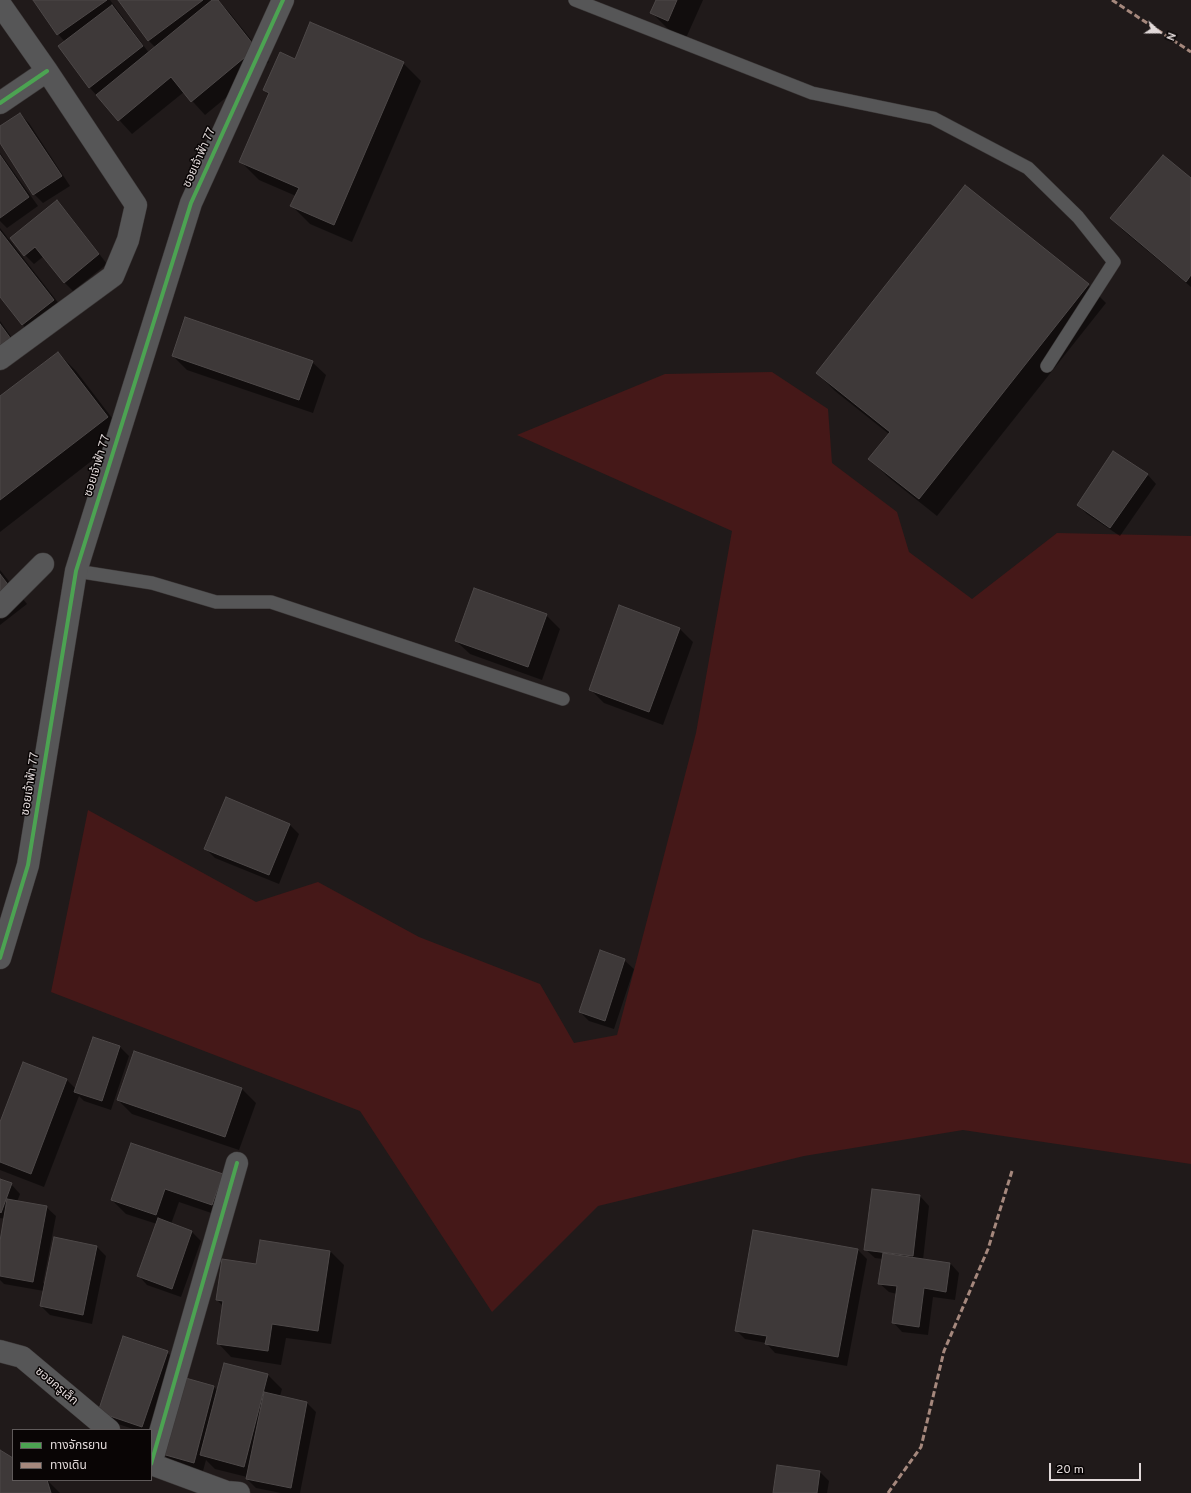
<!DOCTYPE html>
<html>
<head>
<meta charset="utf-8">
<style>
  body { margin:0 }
  #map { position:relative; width:1191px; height:1493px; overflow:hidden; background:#201a1a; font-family:Overpass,"Noto Sans Thai",sans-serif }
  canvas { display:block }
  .legend { position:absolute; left:12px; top:1429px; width:140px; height:52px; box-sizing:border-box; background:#090505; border:1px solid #5f5a5a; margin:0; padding:5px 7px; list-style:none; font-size:12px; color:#e1d9d9 }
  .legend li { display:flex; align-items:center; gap:8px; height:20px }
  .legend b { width:20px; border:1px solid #5f5a5a }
  .north { position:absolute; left:1139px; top:12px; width:40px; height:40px; -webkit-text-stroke:3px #090505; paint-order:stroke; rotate:111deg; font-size:11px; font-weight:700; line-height:16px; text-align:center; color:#e1d9d9 }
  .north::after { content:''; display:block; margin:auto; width:14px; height:18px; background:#e1d9d9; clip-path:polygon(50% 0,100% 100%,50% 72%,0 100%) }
  .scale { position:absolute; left:1049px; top:1463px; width:92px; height:18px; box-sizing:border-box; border:2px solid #e1d9d9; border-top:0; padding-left:5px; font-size:12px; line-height:14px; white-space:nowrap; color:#e1d9d9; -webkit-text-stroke:3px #090505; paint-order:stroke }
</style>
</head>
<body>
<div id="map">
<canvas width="1191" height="1493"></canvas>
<ul class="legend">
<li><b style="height:5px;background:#4ca352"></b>ทางจักรยาน</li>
<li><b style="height:5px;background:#a5887d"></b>ทางเดิน</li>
</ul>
<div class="north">N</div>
<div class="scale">20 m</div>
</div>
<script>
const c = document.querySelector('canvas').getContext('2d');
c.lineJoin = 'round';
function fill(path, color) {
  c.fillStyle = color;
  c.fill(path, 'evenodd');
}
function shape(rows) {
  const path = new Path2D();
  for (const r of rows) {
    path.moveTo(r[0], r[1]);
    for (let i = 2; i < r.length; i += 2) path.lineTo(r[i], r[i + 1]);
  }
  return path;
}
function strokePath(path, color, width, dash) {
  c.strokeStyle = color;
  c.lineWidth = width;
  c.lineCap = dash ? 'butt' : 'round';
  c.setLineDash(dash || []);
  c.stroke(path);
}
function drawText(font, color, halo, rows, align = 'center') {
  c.font = font + ' Overpass,"Noto Sans Thai",sans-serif';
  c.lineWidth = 3;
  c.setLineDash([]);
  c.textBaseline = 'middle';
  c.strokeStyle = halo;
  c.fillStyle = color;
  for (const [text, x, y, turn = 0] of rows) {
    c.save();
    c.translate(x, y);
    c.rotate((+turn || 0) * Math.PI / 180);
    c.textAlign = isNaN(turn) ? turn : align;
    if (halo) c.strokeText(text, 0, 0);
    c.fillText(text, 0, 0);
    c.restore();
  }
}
fill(shape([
  [772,372,828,409,832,463,897,512,909,552,972,599,1057,533,1191,536,1191,1164,963,1130,804,1156,598,1206,492,1312,360,1111,51,992,88,810,256,902,318,882,419,937,540,984,574,1043,617,1035,696,733,732,531,517,435,665,374]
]), '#451818');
fill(shape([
  [34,0,110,0,149,53,155,47,148,40,119,0,217,0,229,12,269,62,205,115,184,92,132,134,89,87,65,42,58,34],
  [657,0,703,0,686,38,670,31,652,13],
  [295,60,403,63,421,81,352,242,310,224,292,206,296,196,259,180,241,162,269,95,264,90],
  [20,114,29,123,70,186,43,203,34,194,0,141,0,127],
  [0,153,38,206,7,228,0,221],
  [1191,179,1191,287,1125,232,1111,218],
  [57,202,66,211,107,264,73,291,64,282,44,256,34,264,25,255],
  [0,228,67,314,36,338,23,325,0,296],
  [1088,285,1106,303,937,516,888,477,870,459,889,434,835,391,817,373],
  [0,321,20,349,0,363],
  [58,353,76,371,125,435,0,532,0,398],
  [173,356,312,362,326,375,313,413,187,370],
  [1147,474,1156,484,1120,536,1087,514,1078,505],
  [0,570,27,604,0,625],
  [546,615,560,629,542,680,470,654,456,641],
  [679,628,693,642,663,725,604,703,590,689],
  [290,825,299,834,279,884,215,858,205,848],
  [624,960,634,969,614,1029,589,1021,580,1012],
  [93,1038,120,1047,129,1056,111,1110,84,1101,79,1096,44,1187,0,1170,0,1125,67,1080,76,1089],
  [134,1052,242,1089,256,1103,239,1150,132,1114,118,1100],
  [222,1175,226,1218,179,1202,171,1224,192,1232,201,1241,181,1297,147,1285,138,1275,157,1224,126,1214,112,1200],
  [0,1180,11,1184,20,1194,17,1202,46,1207,56,1216,43,1283,45,1284,97,1247,106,1256,92,1324,50,1315,41,1306,44,1291,4,1284,0,1280,0,1246,5,1219,0,1218],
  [873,1190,920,1196,929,1206,923,1260,950,1263,959,1273,955,1300,933,1297,928,1335,902,1332,893,1322,897,1294,889,1292,879,1283,883,1259,875,1258,865,1249],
  [858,1250,867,1259,847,1366,775,1353,766,1343,745,1339,736,1330],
  [330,1251,344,1265,331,1344,286,1338,281,1365,231,1357,218,1343,223,1306,217,1300,257,1265],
  [167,1352,176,1361,151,1430,136,1430,109,1421,99,1412],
  [268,1375,282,1389,280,1396,307,1403,316,1412,300,1493,281,1493,256,1488,247,1479,247,1477,215,1469,206,1460,203,1471,172,1463,163,1454,183,1379,214,1387,218,1391],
  [0,1451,13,1459,13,1480,47,1480,60,1493,0,1493],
  [820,1472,829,1481,827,1493,774,1493]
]), '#0007');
const building = shape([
  [33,0,107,0,57,35,33,0],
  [118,0,203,0,148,41,118,0],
  [212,0,218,0,256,48,191,102,171,77,118,121,96,95,212,0],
  [656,0,677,0,668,21,650,13,656,0],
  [112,5,143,46,89,88,58,46,112,5],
  [310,22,404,62,334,225,290,206,299,188,239,162,269,93,263,90,280,52,295,59,310,22],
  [20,113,62,176,33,195,0,143,0,126,20,113],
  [0,155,29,197,0,218,0,155],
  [1163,155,1191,178,1191,275,1186,282,1110,218,1163,155],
  [965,185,1089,284,919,499,868,459,890,432,816,373,965,185],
  [57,200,99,254,64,283,35,247,24,256,10,238,57,200],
  [0,231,54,300,22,325,0,297,0,231],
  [185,317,313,361,299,400,172,356,185,317],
  [0,324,11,339,0,347,0,324],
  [58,352,108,417,0,500,0,396,58,352],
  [1113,451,1148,474,1110,528,1077,505,1113,451],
  [0,574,9,586,0,593,0,574],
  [474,588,547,614,528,667,455,641,474,588],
  [619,605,680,628,649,712,589,690,619,605],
  [226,797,290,824,269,875,204,849,226,797],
  [600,950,625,959,605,1021,579,1012,600,950],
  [93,1037,120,1046,102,1101,74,1092,93,1037],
  [134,1051,242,1088,225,1137,117,1100,134,1051],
  [23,1062,67,1079,31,1174,0,1162,0,1122,23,1062],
  [131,1143,223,1174,212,1205,165,1189,156,1215,111,1200,131,1143],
  [0,1179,12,1183,1,1213,0,1212,0,1179],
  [872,1189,920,1195,913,1256,864,1250,872,1189],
  [7,1199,47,1206,33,1282,0,1276,0,1241,7,1199],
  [158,1218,192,1231,172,1289,137,1276,158,1218],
  [753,1230,858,1249,838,1357,765,1344,767,1336,735,1331,753,1230],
  [54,1237,97,1246,83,1315,40,1306,54,1237],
  [260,1240,330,1251,318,1331,272,1324,268,1351,217,1344,223,1301,216,1300,222,1259,256,1264,260,1240],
  [883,1253,950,1263,946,1292,924,1288,919,1327,892,1323,897,1286,878,1284,883,1253],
  [123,1336,168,1351,142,1427,98,1412,123,1336],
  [224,1363,268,1374,244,1467,200,1455,224,1363],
  [182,1377,214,1386,194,1463,162,1454,182,1377],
  [264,1392,307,1402,291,1488,246,1479,264,1392],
  [0,1450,13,1458,13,1480,47,1480,51,1493,0,1493,0,1450],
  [777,1465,820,1471,817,1493,773,1493,777,1465]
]);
fill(building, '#3e3939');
strokePath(building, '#4d4848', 1);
const service = shape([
  [575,0,812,93,933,118,1028,168,1078,217,1114,262,1047,366],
  [76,571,152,583,216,602,271,602,563,699]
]);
const minor = shape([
  [0,4,47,71,136,205,128,240,113,276,0,359],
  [0,103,47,71],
  [0,607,43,564],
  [0,958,28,865,76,571,191,203,283,0],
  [0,1351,22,1357,109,1430],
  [151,1464,237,1163],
  [151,1464,227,1492,239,1493]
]);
strokePath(service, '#3a3636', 14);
strokePath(minor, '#3a3636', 23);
strokePath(service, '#565657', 13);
strokePath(minor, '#565657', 22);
strokePath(shape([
  [1112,0,1191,52],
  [888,1493,921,1447,944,1351,988,1249,1012,1171]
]), '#a5887d', 3, [6, 3]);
strokePath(shape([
  [0,103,47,71],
  [0,958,28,865,76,571,191,203,283,0],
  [151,1464,237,1163]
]), '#4ca352', 4);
drawText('12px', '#e1d9d9', '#090505', [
  ["ซอยเจ้าฟ้า 77",200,158,-66],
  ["ซอยเจ้าฟ้า 77",98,466,-73],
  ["ซอยเจ้าฟ้า 77",31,784,-81],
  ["ซอยครูเล็ก",56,1387,40]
]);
</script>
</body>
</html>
